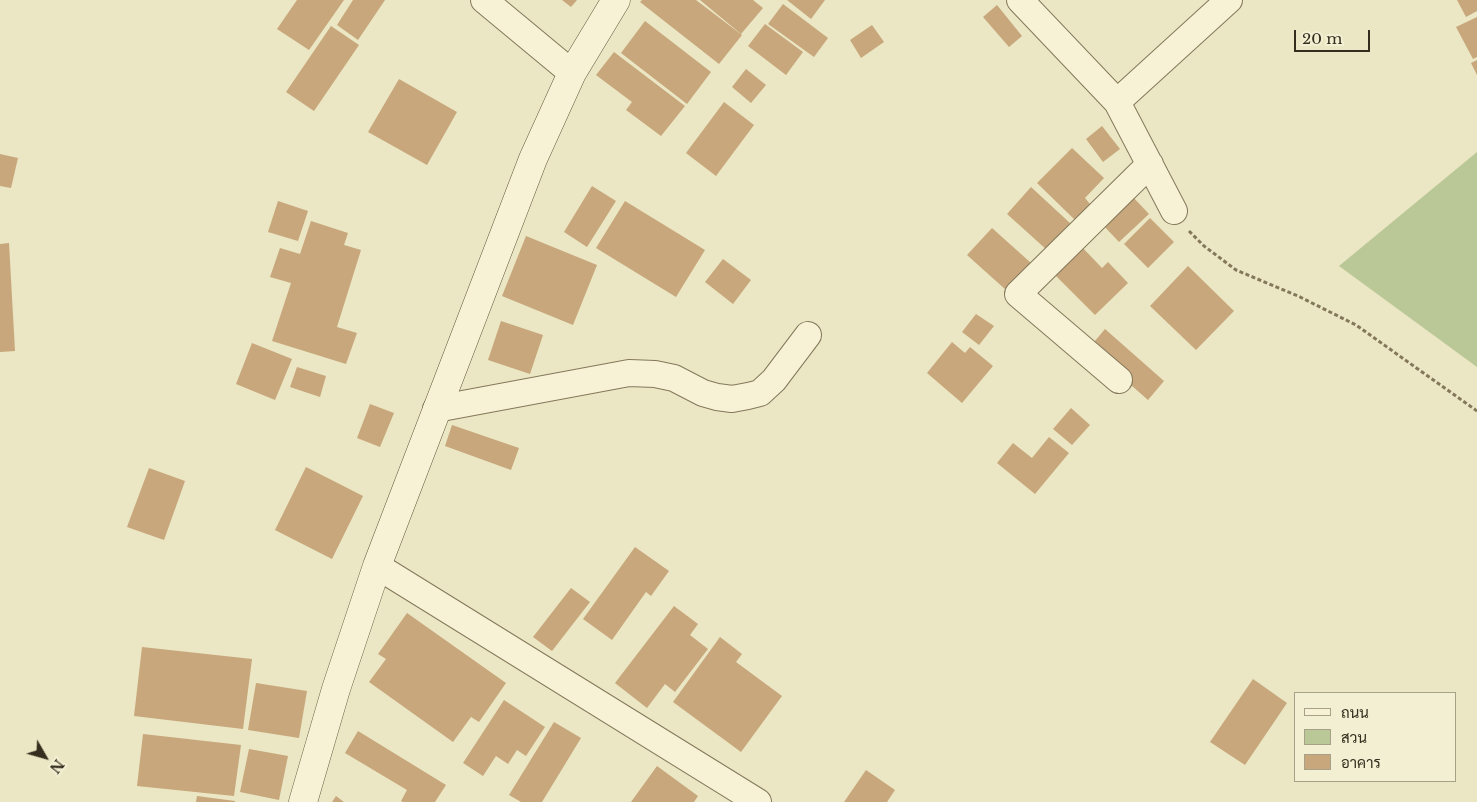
<!DOCTYPE html>
<html>
<head>
<meta charset="utf-8">
<style>
  body { margin:0 }
  #map { position:relative; width:1477px; height:802px; overflow:hidden; background:#ebe6c3; font-family:"Libre Baskerville",Sarabun,serif }
  canvas { display:block }
  .legend { position:absolute; left:1294px; top:692px; width:162px; height:90px; box-sizing:border-box; background:#f3efd2; border:1px solid #a7a18a; margin:0; padding:6px 9px; list-style:none; font-size:15px; color:#352d1e }
  .legend li { display:flex; align-items:center; gap:10px; height:25px }
  .legend b { width:25px; border:1px solid #a7a18a }
  .north { position:absolute; left:20px; top:732px; width:50px; height:50px; -webkit-text-stroke:4px #f3efd2; paint-order:stroke; rotate:128deg; font-size:14px; font-weight:700; line-height:20px; text-align:center; color:#352d1e }
  .north::after { content:''; display:block; margin:auto; width:18px; height:22px; background:#352d1e; clip-path:polygon(50% 0,100% 100%,50% 72%,0 100%) }
  .scale { position:absolute; left:1294px; top:30px; width:76px; height:22px; box-sizing:border-box; border:2px solid #352d1e; border-top:0; padding-left:6px; font-size:15px; line-height:18px; white-space:nowrap; color:#352d1e; -webkit-text-stroke:4px #f3efd2; paint-order:stroke }
</style>
</head>
<body>
<div id="map">
<canvas width="1477" height="802"></canvas>
<ul class="legend">
<li><b style="height:6px;background:#f7f2d5"></b>ถนน</li>
<li><b style="height:14px;background:#bac897"></b>สวน</li>
<li><b style="height:14px;background:#c7a77b"></b>อาคาร</li>
</ul>
<div class="north">N</div>
<div class="scale">20 m</div>
</div>
<script>
const c = document.querySelector('canvas').getContext('2d');
c.lineJoin = 'round';
function fill(path, color) {
  c.fillStyle = color;
  c.fill(path, 'evenodd');
}
function shape(rows) {
  const path = new Path2D();
  for (const r of rows) {
    path.moveTo(r[0], r[1]);
    for (let i = 2; i < r.length; i += 2) path.lineTo(r[i], r[i + 1]);
  }
  return path;
}
function strokePath(path, color, width, dash) {
  c.strokeStyle = color;
  c.lineWidth = width;
  c.lineCap = dash ? 'butt' : 'round';
  c.setLineDash(dash || []);
  c.stroke(path);
}
fill(shape([
  [1477,152,1477,367,1339,266]
]), '#bac897');
fill(shape([
  [297,0,344,0,309,50,277,29],
  [353,0,385,0,358,40,337,25],
  [562,0,577,0,571,7],
  [642,0,696,0,742,35,719,64,640,2],
  [700,0,753,0,763,8,741,34],
  [787,0,825,0,811,19],
  [1457,0,1477,0,1477,11,1466,17],
  [783,4,828,38,814,57,768,24],
  [997,5,1022,36,1009,47,983,17],
  [1477,17,1477,57,1473,59,1456,27],
  [645,21,711,72,687,104,621,53],
  [765,24,803,52,786,75,748,46],
  [872,25,884,42,861,58,850,40],
  [331,26,359,45,314,111,286,92],
  [614,52,685,106,661,136,626,110,632,102,596,75],
  [1477,60,1477,75,1471,63],
  [746,69,766,85,751,103,732,87],
  [399,79,457,112,427,165,368,132],
  [724,102,754,125,716,176,686,153],
  [1102,126,1120,149,1103,162,1086,139],
  [1072,148,1104,178,1085,198,1090,204,1075,220,1037,183],
  [0,154,18,158,11,188,0,186],
  [592,186,616,201,587,247,564,232],
  [1031,187,1071,224,1047,250,1007,214],
  [1131,195,1149,214,1119,242,1102,224],
  [278,201,308,211,298,241,268,232],
  [625,201,705,250,676,297,596,248],
  [1150,218,1174,242,1148,268,1124,244],
  [311,221,348,233,344,245,361,250,337,327,357,333,346,364,272,341,291,283,270,277,280,248,300,254],
  [992,228,1031,263,1006,290,967,255],
  [526,236,597,265,573,325,502,296],
  [9,243,15,351,0,352,0,244],
  [1079,244,1102,268,1108,262,1128,283,1095,315,1051,271],
  [723,259,751,280,733,304,705,282],
  [1188,266,1234,311,1196,350,1150,306],
  [976,314,994,326,979,345,962,332],
  [501,321,543,335,530,374,488,360],
  [1105,329,1164,381,1148,400,1089,348],
  [952,342,965,353,970,347,993,366,962,403,927,373],
  [252,343,292,359,275,400,236,384],
  [297,367,326,376,320,397,290,387],
  [370,404,394,413,380,447,357,438],
  [1071,408,1090,425,1072,445,1053,429],
  [452,425,519,448,511,470,445,446],
  [1049,437,1069,453,1035,494,997,463,1013,443,1032,458],
  [306,467,363,496,332,559,275,530],
  [149,468,185,481,164,540,127,527],
  [635,547,669,571,651,596,646,592,612,640,583,619],
  [571,588,590,602,552,651,533,637],
  [674,606,698,624,690,635,708,649,675,692,665,684,647,708,615,683],
  [407,613,506,683,479,722,471,717,453,742,369,682,386,659,378,654],
  [720,637,742,654,736,662,782,696,741,752,673,702],
  [142,647,252,659,243,729,134,716],
  [1253,679,1287,703,1245,765,1210,742],
  [256,683,307,691,299,738,248,730],
  [504,700,545,727,526,756,517,750,508,764,496,756,483,776,463,763],
  [554,722,581,738,542,802,521,802,509,795],
  [358,731,446,785,435,802,403,802,401,801,407,790,345,753],
  [143,734,241,745,234,796,137,786],
  [249,749,288,756,279,800,240,792],
  [657,766,698,796,694,802,631,802],
  [866,770,895,790,887,802,844,802],
  [197,796,235,801,235,802,196,802],
  [336,796,344,802,332,802]
]), '#c7a77b');
const street = shape([
  [484,0,572,73],
  [1020,0,1117,102,1174,211],
  [1117,102,1229,0],
  [1119,380,1018,294,1150,164],
  [436,409,629,373,655,374,674,378,703,393,717,397,732,399,748,396,760,393,774,380,808,335],
  [377,566,758,802]
]);
const secondary = shape([
  [303,802,336,689,377,566,533,159,572,73,616,0]
]);
strokePath(street, '#84785b', 28);
strokePath(secondary, '#66593e', 29);
strokePath(shape([
  [1189,231,1204,246,1236,270,1298,296,1356,325,1477,411]
]), '#84785b', 3, [4, 2.5]);
strokePath(street, '#f7f2d5', 26);
strokePath(secondary, '#f7f2d5', 28);
</script>
</body>
</html>
